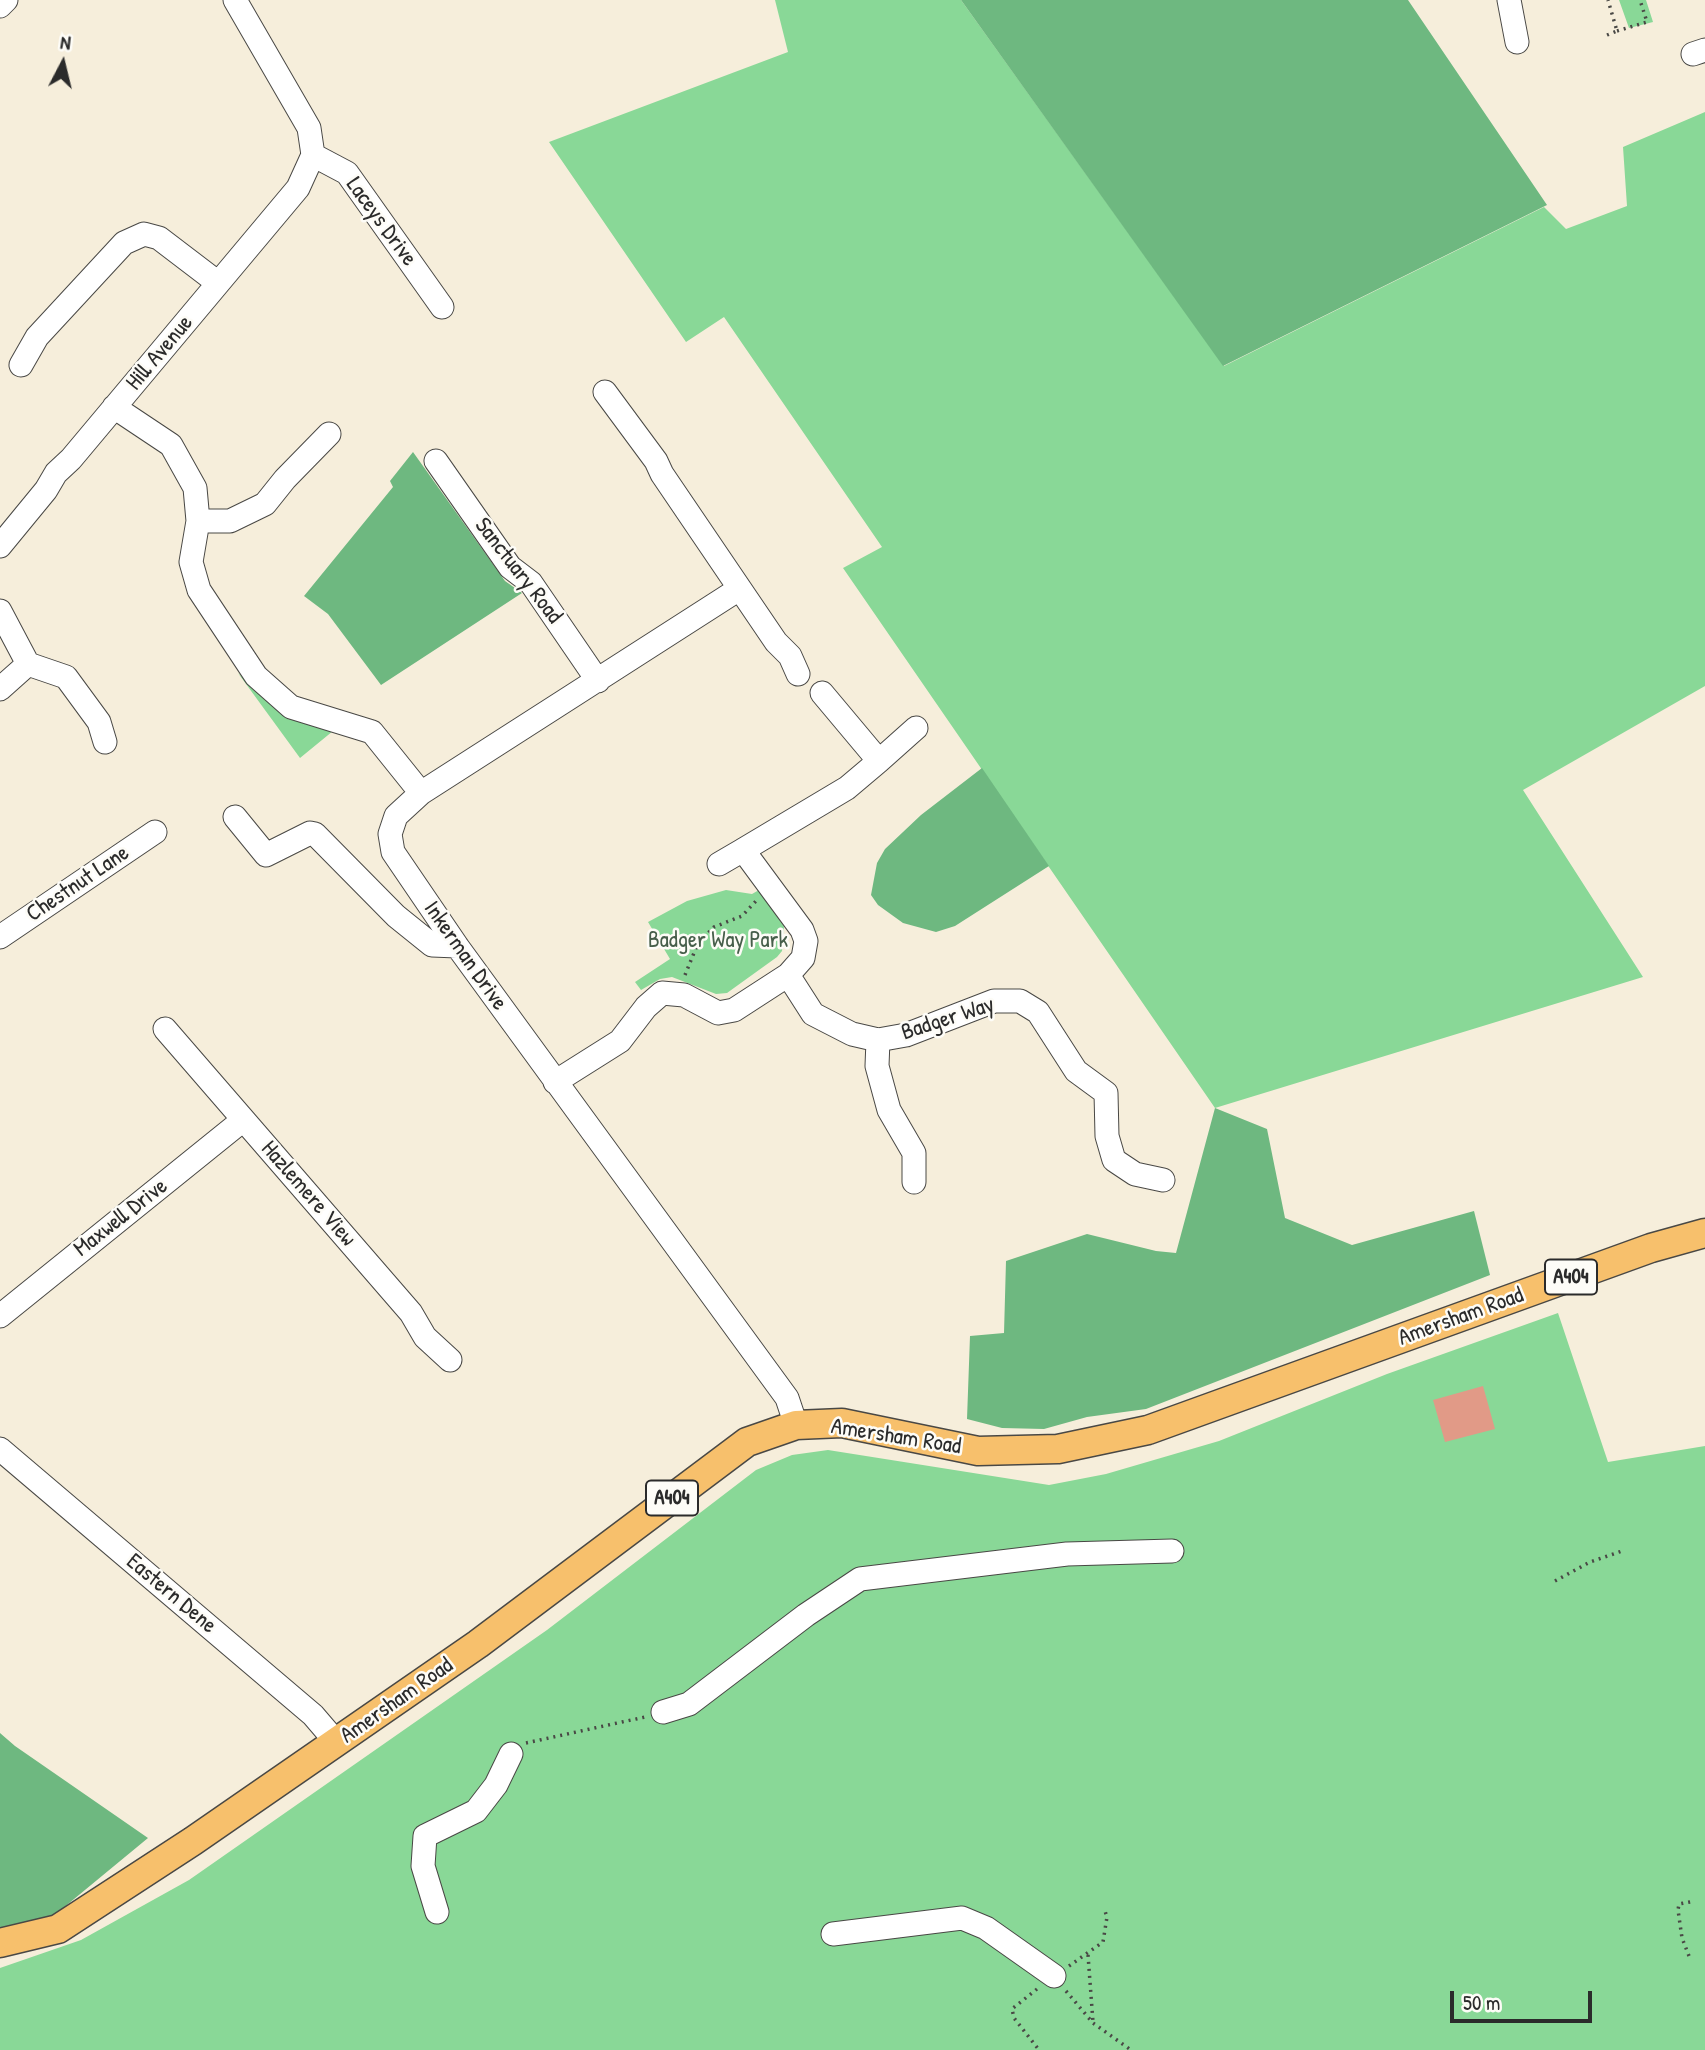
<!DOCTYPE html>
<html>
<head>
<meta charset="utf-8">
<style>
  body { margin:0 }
  #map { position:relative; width:1705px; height:2050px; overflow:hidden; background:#f6eedb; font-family:"Patrick Hand",sans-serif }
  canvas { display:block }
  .north { position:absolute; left:28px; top:28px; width:70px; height:70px; -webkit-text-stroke:5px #fdfcf7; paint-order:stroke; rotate:7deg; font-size:19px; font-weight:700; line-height:28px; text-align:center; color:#2b2b2b }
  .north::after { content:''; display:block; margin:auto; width:24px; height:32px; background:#2b2b2b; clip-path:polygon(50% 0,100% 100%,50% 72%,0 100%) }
  .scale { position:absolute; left:1450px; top:1991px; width:142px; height:32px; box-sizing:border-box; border:4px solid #2b2b2b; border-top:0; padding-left:9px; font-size:21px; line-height:24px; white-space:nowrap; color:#2b2b2b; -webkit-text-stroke:5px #fdfcf7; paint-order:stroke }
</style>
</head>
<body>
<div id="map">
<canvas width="1705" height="2050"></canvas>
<div class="north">N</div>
<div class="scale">50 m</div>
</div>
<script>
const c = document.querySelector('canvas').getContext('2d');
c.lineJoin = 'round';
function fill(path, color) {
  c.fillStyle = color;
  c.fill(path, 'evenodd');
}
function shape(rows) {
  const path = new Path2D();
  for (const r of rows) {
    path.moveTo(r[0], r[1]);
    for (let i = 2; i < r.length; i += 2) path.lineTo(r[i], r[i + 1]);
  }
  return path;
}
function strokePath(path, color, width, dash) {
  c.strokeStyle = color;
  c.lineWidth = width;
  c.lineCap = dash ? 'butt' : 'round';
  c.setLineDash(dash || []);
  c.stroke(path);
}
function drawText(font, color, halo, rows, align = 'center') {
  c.font = font + ' "Patrick Hand",sans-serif';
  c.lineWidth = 5;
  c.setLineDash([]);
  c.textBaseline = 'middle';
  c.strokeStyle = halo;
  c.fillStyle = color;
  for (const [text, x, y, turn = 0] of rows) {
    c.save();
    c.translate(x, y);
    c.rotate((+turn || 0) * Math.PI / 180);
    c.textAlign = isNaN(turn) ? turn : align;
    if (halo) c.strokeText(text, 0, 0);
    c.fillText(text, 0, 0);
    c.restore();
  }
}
fill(shape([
  [775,0,961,0,1224,366,1544,207,1566,229,1627,206,1623,147,1705,112,1705,686,1523,790,1643,977,1215,1108,843,568,882,547,724,317,686,342,549,142,788,52],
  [1619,0,1646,0,1653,22,1629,28],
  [238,673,273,707,307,724,333,731,300,758],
  [726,890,752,894,759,890,784,926,782,951,777,957,727,993,716,994,672,977,660,979,641,990,635,982,670,959,648,922,687,901],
  [1558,1313,1608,1462,1705,1446,1705,2050,0,2050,0,1968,81,1940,189,1880,547,1630,756,1470,792,1455,828,1450,1049,1485,1106,1474,1219,1441,1387,1374]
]), '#89d897');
fill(shape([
  [961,0,1408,0,1547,205,1223,366],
  [413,452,505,581,522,593,381,685,328,614,304,596,393,487,390,481],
  [982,768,1049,866,955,926,936,932,903,923,878,905,871,895,877,863,885,849,921,815],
  [1215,1108,1267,1129,1285,1218,1352,1245,1474,1211,1490,1275,1146,1409,1087,1417,1044,1429,1002,1428,967,1419,970,1336,1004,1333,1006,1261,1087,1234,1156,1251,1176,1253],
  [0,1733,15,1746,148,1838,51,1918,0,1930]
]), '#6eb880');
fill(shape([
  [1483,1386,1495,1429,1445,1442,1433,1400]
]), '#e19a87');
const minor = shape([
  [235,0,309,128,313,155,347,173,442,307],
  [1509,0,1517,42],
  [0,6,6,0],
  [1693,54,1705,50],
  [21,365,37,337,124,243,144,234,159,238,218,283],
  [605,392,656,461,662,474,776,642,790,656,798,674],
  [114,407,171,445,195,488,198,521,191,562,199,590,256,676,291,707,372,732,421,793],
  [436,461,510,567,531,583,598,681],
  [198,521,230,521,265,504,285,479,329,434],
  [0,546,46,490,56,473,71,459,298,188,313,155],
  [739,589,421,793,396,816,390,834,393,852,457,946,787,1398,796,1425],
  [0,611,28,664,66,677,99,722,105,742],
  [0,689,28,664],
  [879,761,916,728],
  [235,817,266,855,310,833,315,834,396,916,432,945,457,946],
  [719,864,743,850],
  [0,937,155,832],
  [788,975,813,1014,852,1034,878,1040,906,1035,994,1001,1020,1001,1038,1012,1076,1071,1106,1093,1107,1136,1114,1160,1135,1174,1163,1180],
  [165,1029,411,1313,425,1337,450,1360],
  [878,1040,877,1066,889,1110,914,1153,914,1182],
  [555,1082,620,1041,646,1007,662,993,684,995,718,1013,734,1010,788,975,803,958,806,941,802,930,743,850,847,788,879,761,822,693],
  [0,1316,243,1120],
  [0,1449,313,1715,337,1743],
  [663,1712,689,1704,806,1615,860,1579,1067,1554,1172,1551],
  [437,1912,423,1866,425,1836,476,1811,496,1785,511,1754],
  [833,1934,962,1918,986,1928,1054,1976]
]);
const major = shape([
  [0,1943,58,1929,193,1841,478,1644,747,1442,796,1425,842,1423,978,1451,1058,1449,1148,1430,1651,1248,1705,1233]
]);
strokePath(minor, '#494845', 25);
strokePath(major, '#494845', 31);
strokePath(shape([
  [1617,31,1647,22,1640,0],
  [1607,35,1617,31,1608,0],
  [685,975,696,948,707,934,714,927,742,916,756,901],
  [1555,1581,1590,1562,1625,1550],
  [526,1743,645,1717],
  [1088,1955,1093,2022],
  [1689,1956,1682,1938,1678,1910,1679,1904,1695,1901],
  [1069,1966,1103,1942,1107,1917,1105,1911],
  [1037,1989,1012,2009,1014,2018,1039,2050],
  [1066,1991,1093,2023,1131,2050]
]), '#494845', 3.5, [2, 5]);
strokePath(minor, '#fff', 23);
strokePath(major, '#f7c06c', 28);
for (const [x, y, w] of [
  [1571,1277,52],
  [672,1498,52]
]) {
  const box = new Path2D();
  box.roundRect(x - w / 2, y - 17.5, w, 35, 5);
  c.fillStyle = '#fdfcf7';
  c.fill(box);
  strokePath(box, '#2b2b2b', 2);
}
drawText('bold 21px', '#2b2b2b', null, [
  ["A404",1571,1277],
  ["A404",672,1498]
]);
drawText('23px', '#2b2b2b', '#fdfcf7', [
  ["Laceys Drive",381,222,54],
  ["Hill Avenue",160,353,-50],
  ["Sanctuary Road",518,571,52],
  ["Chestnut Lane",78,884,-34],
  ["Inkerman Drive",465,956,55],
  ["Badger Way",948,1019,-18],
  ["Hazlemere View",308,1194,49],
  ["Maxwell Drive",121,1218,-38],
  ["Amersham Road",1461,1317,-20],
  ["Amersham Road",896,1437,9],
  ["Eastern Dene",171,1594,40],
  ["Amersham Road",397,1701,-35]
]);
drawText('23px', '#475f4b', '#fdfcf7', [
  ["Badger Way Park",718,941]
]);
</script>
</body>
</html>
